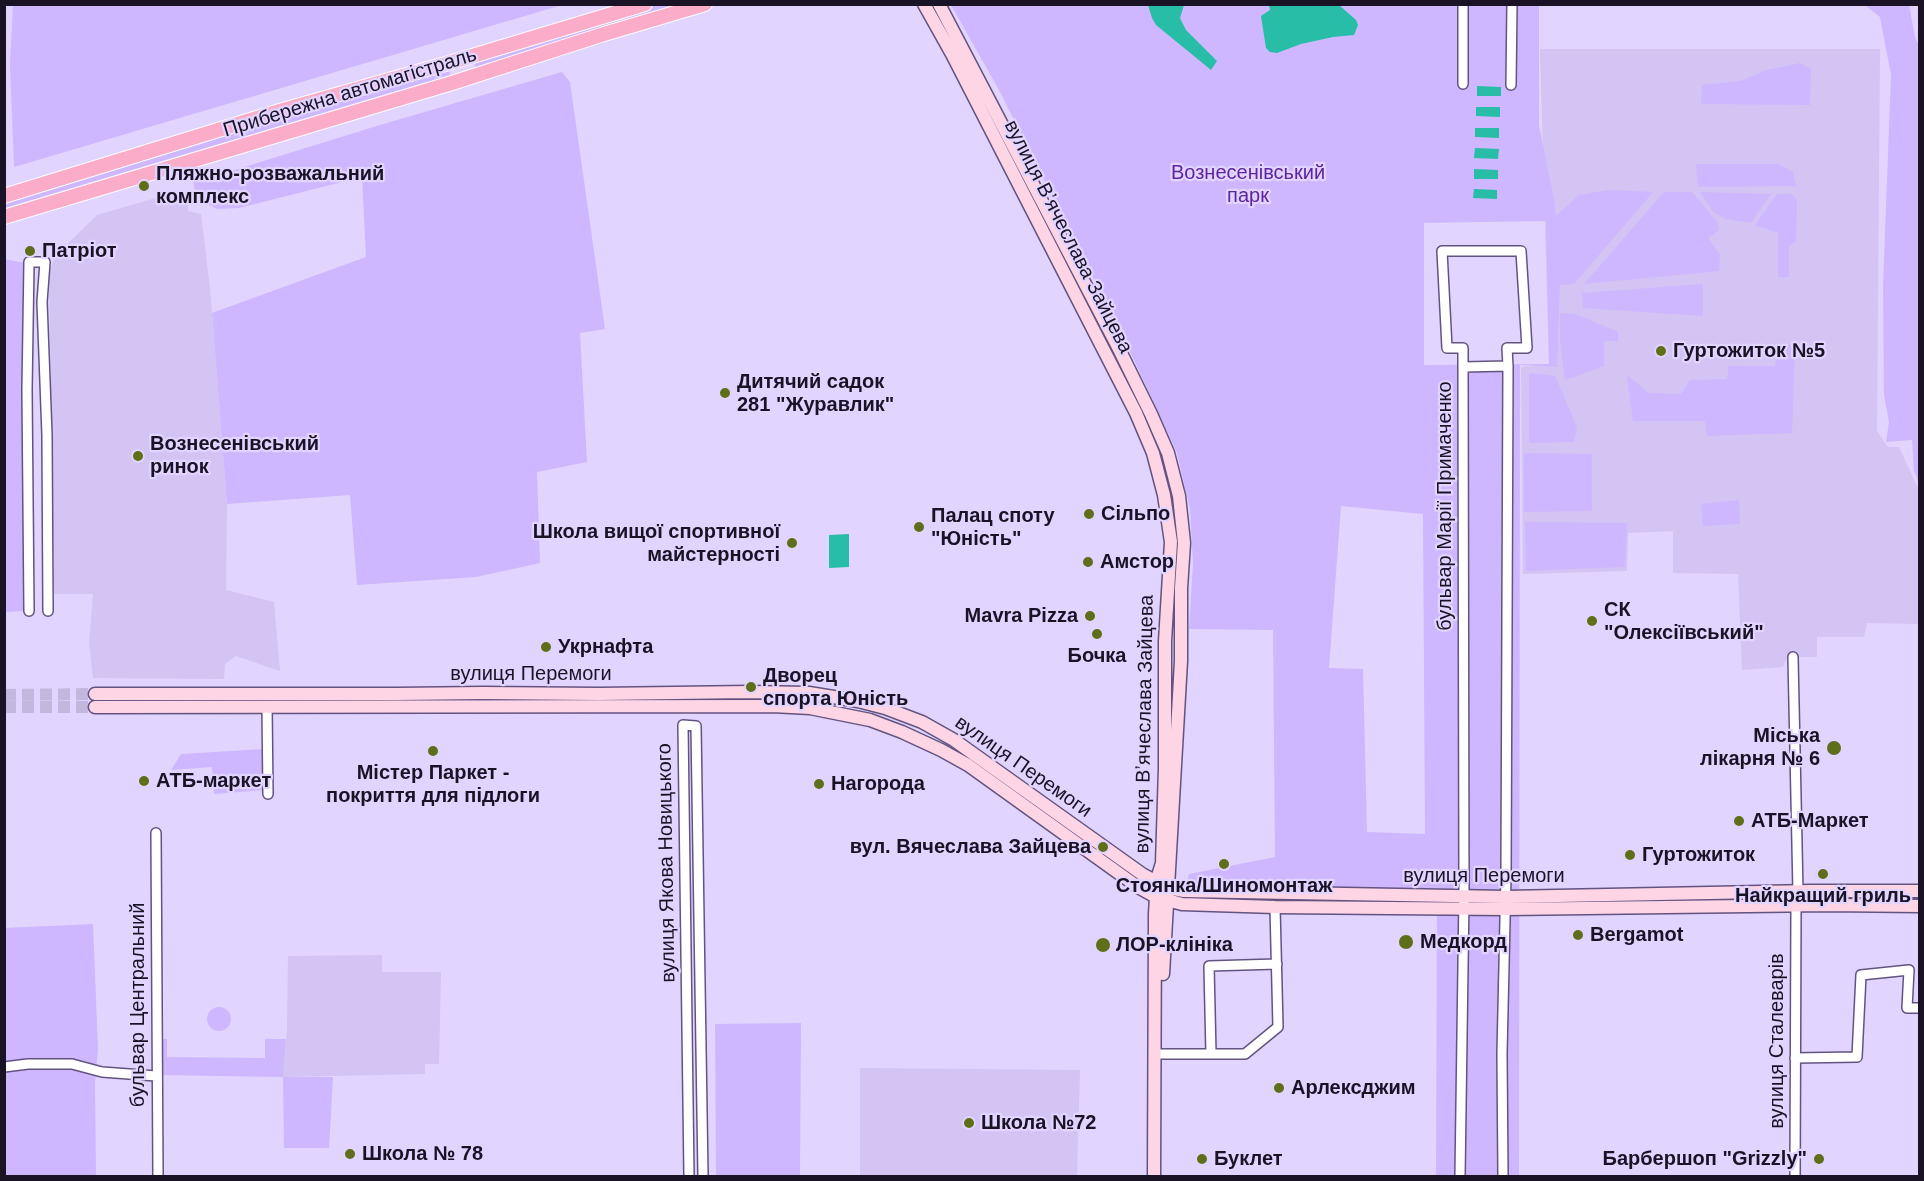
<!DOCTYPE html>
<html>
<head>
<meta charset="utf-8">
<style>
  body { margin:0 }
  #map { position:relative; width:1924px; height:1181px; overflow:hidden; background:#e1d4ff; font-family:Helvetica,sans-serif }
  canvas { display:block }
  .frame { position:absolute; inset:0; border:6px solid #1a1326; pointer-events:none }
</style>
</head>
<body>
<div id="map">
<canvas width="1924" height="1181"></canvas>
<div class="frame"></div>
</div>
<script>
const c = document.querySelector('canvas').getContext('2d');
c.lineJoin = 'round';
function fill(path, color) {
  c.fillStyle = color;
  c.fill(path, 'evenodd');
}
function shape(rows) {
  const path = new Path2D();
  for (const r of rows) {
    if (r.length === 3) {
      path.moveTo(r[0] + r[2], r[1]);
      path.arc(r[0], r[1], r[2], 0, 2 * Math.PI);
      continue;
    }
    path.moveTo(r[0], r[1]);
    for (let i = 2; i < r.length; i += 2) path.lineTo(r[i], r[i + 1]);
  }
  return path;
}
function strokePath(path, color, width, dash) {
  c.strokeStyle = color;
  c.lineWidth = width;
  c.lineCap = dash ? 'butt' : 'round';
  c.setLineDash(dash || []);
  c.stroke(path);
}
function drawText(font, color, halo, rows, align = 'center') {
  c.font = font + ' Helvetica,sans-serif';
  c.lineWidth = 4.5;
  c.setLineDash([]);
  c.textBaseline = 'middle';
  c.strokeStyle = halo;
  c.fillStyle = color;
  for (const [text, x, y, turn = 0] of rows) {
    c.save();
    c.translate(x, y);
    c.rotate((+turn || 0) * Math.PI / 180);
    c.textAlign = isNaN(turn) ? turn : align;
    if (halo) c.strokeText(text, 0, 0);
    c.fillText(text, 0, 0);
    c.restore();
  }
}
fill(shape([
  [1540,49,1880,49,1877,431,1888,447,1899,447,1919,490,1919,624,1867,623,1864,637,1817,637,1817,657,1787,657,1783,667,1742,670,1738,574,1673,573,1673,531,1628,533,1627,571,1523,574,1521,367,1549,364],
  [173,193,182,194,188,203,188,211,201,214,210,288,227,504,226,590,274,602,280,671,236,656,225,664,224,679,93,678,89,643,93,594,54,594,49,273,55,256,97,215],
  [382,955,382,972,441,972,439,1064,425,1064,425,1074,283,1077,287,1029,288,956],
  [860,1068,1080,1070,1077,1176,860,1176]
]), '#d3c4f3');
fill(shape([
  [13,5,13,4,562,5,14,167,10,64],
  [657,5,683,5,476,68,474,61],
  [951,5,1539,5,1539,125,1554,200,1556,216,1579,195,1609,190,1653,192,1574,284,1560,285,1557,367,1520,365,1519,1176,1436,1176,1437,888,1186,888,1189,874,1275,857,1273,630,1189,629,1193,564,1190,509,1177,453,1135,362,999,90],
  [1546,221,1549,364,1424,365,1424,223],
  [1341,506,1423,514,1425,834,1367,832,1363,669,1329,668],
  [1865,5,1909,5,1915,37,1919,46,1919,483,1914,471,1912,440,1886,442,1889,422,1884,395,1883,286,1891,75,1880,17],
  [1800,63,1811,69,1810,105,1701,104,1702,85,1740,81,1767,70],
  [449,69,450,75,5,208,5,202],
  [562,72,570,82,605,329,580,333,587,462,537,472,540,563,476,577,357,585,350,495,227,504,212,313,366,257,362,177,239,208,217,209,197,198,193,181,212,177,380,125],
  [1696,164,1778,164,1793,172,1796,186,1698,187],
  [1664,192,1692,192,1718,223,1719,230,1708,238,1720,255,1719,271,1584,284],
  [1700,192,1771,194,1751,223,1726,219,1713,212],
  [1777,194,1792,194,1797,200,1796,241,1789,246,1789,277,1778,277,1778,233,1755,225],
  [4,259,25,263,25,611,5,612],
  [1703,284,1703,316,1583,308,1582,293],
  [1560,313,1576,314,1618,332,1618,341,1604,341,1604,366,1565,380,1560,341],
  [1785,345,1791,345,1795,350,1792,433,1707,436,1705,421,1633,421,1627,375,1649,393,1681,394,1690,380,1727,379,1729,366,1775,366,1777,353],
  [1529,373,1555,376,1577,427,1574,442,1529,443],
  [1524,453,1592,454,1592,511,1524,512],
  [1739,500,1740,524,1703,526,1701,504],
  [1525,522,1627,523,1625,567,1526,571],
  [264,749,264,790,214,794,212,767,171,770,181,754],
  [93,924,98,1050,95,1083,96,1176,5,1176,5,928],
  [219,1019,12],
  [801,1023,800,1176,716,1176,715,1024],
  [157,1039,167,1039,167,1057,265,1058,265,1039,286,1039,283,1077,333,1077,329,1148,284,1148,283,1077,156,1075]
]), '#ceb7fe');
fill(shape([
  [1148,5,1184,5,1180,18,1186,30,1217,61,1211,70,1156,25,1152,18],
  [1269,5,1339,5,1356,20,1358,25,1354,35,1333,37,1301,44,1277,53,1270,52,1266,48,1261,16,1270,10],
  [1477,86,1501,87,1501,96,1477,96],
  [1476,107,1500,107,1500,117,1476,116],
  [1475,128,1499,128,1499,138,1475,137],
  [1475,148,1499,149,1498,159,1474,158],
  [1474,169,1498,170,1498,179,1474,179],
  [1474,189,1497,190,1497,199,1473,198],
  [849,534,849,567,829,568,829,535]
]), '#28bda6');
strokePath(shape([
  [4,695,95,694],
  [4,707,95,707]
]), '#c3b7de', 12, [12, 6]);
const street = shape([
  [1463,4,1463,84],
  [1511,85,1512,4],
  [1463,367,1508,366],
  [29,611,27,390,29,262,45,262,42,302,47,435,48,611],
  [1793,657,1798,892],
  [267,706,268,794],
  [156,833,158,1176],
  [1159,1054,1245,1054,1278,1027,1275,907],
  [1211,1054,1209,966,1277,964],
  [1795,1058,1857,1057,1861,975,1909,970,1907,1008,1920,1008],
  [4,1067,28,1064,72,1064,102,1072,156,1076],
  [689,1176,683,725,696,726,703,1176],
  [1460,1176,1464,896,1463,367,1463,348,1447,348,1442,251,1521,251,1527,348,1507,348,1508,366,1506,875,1502,1054,1503,1176],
  [1795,1176,1796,906]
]);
const secondary = shape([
  [924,4,952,54,1136,413,1153,453,1164,495,1171,542,1165,641,1165,768,1162,863,1157,879,1155,914,1154,1176],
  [939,4,1120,351,1151,414,1168,453,1179,496,1184,543,1181,588,1181,661,1163,974],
  [95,694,396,694,483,693,599,694,749,692,809,693,858,701,885,708,922,722,954,740,1142,874,1168,888,1184,891,1506,897,1811,891,1920,891],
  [95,707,772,706,810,708,870,720,902,732,941,750,968,765,1138,887,1156,897,1182,904,1275,907,1506,909,1828,905,1920,906]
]);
const primary = shape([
  [4,196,283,110,449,63,645,4],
  [4,217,452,83,604,34,705,4]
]);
strokePath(street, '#635381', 12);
strokePath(secondary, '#635381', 15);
strokePath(primary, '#fff', 16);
strokePath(street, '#fff', 9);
strokePath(secondary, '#fdd5e4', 12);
strokePath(primary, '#fbacc8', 14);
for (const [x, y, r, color] of [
  [144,186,6,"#5f6e19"],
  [30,251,6,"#5f6e19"],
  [1661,351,6,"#5f6e19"],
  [725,393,6,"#5f6e19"],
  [138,456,6,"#5f6e19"],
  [1089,514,6,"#5f6e19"],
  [919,527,6,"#5f6e19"],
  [792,543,6,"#5f6e19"],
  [1088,562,6,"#5f6e19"],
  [1090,616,6,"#5f6e19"],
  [1592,621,6,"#5f6e19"],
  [1097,634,6,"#5f6e19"],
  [546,647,6,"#5f6e19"],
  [751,687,6,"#5f6e19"],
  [1834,748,8,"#5f6e19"],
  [433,751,6,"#5f6e19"],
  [144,781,6,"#5f6e19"],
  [819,784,6,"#5f6e19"],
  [1739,821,6,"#5f6e19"],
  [1103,847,6,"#5f6e19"],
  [1630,855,6,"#5f6e19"],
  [1224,864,6,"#5f6e19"],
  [1823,874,6,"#5f6e19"],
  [1578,935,6,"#5f6e19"],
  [1406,942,8,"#5f6e19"],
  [1103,945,8,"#5f6e19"],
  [1279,1088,6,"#5f6e19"],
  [969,1123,6,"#5f6e19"],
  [350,1154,6,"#5f6e19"],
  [1202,1159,6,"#5f6e19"],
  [1819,1159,6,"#5f6e19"]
]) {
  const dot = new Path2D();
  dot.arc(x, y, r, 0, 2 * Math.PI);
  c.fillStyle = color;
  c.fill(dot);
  strokePath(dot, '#e1d4ff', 2);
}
drawText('20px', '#1a1326', '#e1d4ff', [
  ["Прибережна автомагістраль",350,93,-17],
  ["вулиця Вʼячеслава Зайцева",1068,237,63],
  ["бульвар Марії Примаченко",1445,506,-90],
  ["вулиця Перемоги",531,674],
  ["вулиця Вʼячеслава Зайцева",1145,724,-89],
  ["вулиця Перемоги",1023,767,35],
  ["вулиця Якова Новицького",667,863,-91],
  ["вулиця Перемоги",1484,876],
  ["бульвар Центральний",138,1005,-90],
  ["вулиця Сталеварів",1777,1041,-90]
]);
drawText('20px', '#5e249f', '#e1d4ff', [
  ["Вознесенівський",1248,173],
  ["парк",1248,196]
]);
drawText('bold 20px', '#1a1326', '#e1d4ff', [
  ["Пляжно-розважальний",156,174],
  ["комплекс",156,197],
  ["Патріот",42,251],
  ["Гуртожиток №5",1673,351],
  ["Дитячий садок",737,382],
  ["281 \"Журавлик\"",737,405],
  ["Вознесенівський",150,444],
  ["ринок",150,467],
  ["Сільпо",1101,514],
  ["Палац споту",931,516],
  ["\"Юність\"",931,539],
  ["Школа вищої спортивної",780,532,"right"],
  ["майстерності",780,555,"right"],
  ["Амстор",1100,562],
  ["СК",1604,610],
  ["\"Олексіївський\"",1604,633],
  ["Mavra Pizza",1078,616,"right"],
  ["Укрнафта",558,647],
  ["Бочка",1097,656,"center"],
  ["Дворец",763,676],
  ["спорта Юність",763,699],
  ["Мiська",1820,736,"right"],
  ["лiкарня № 6",1820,759,"right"],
  ["Містер Паркет -",433,773,"center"],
  ["покриття для підлоги",433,796,"center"],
  ["АТБ-маркет",156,781],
  ["Нагорода",831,784],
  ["АТБ-Маркет",1751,821],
  ["вул. Вячеслава Зайцева",1091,847,"right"],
  ["Гуртожиток",1642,855],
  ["Стоянка/Шиномонтаж",1224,886,"center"],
  ["Найкращий гриль",1823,896,"center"],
  ["Bergamot",1590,935],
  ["Медкорд",1420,942],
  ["ЛОР-клініка",1116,945],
  ["Арлексджим",1291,1088],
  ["Школа №72",981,1123],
  ["Школа № 78",362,1154],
  ["Буклет",1214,1159],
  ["Барбершоп \"Grizzly\"",1807,1159,"right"]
], 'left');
</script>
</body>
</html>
